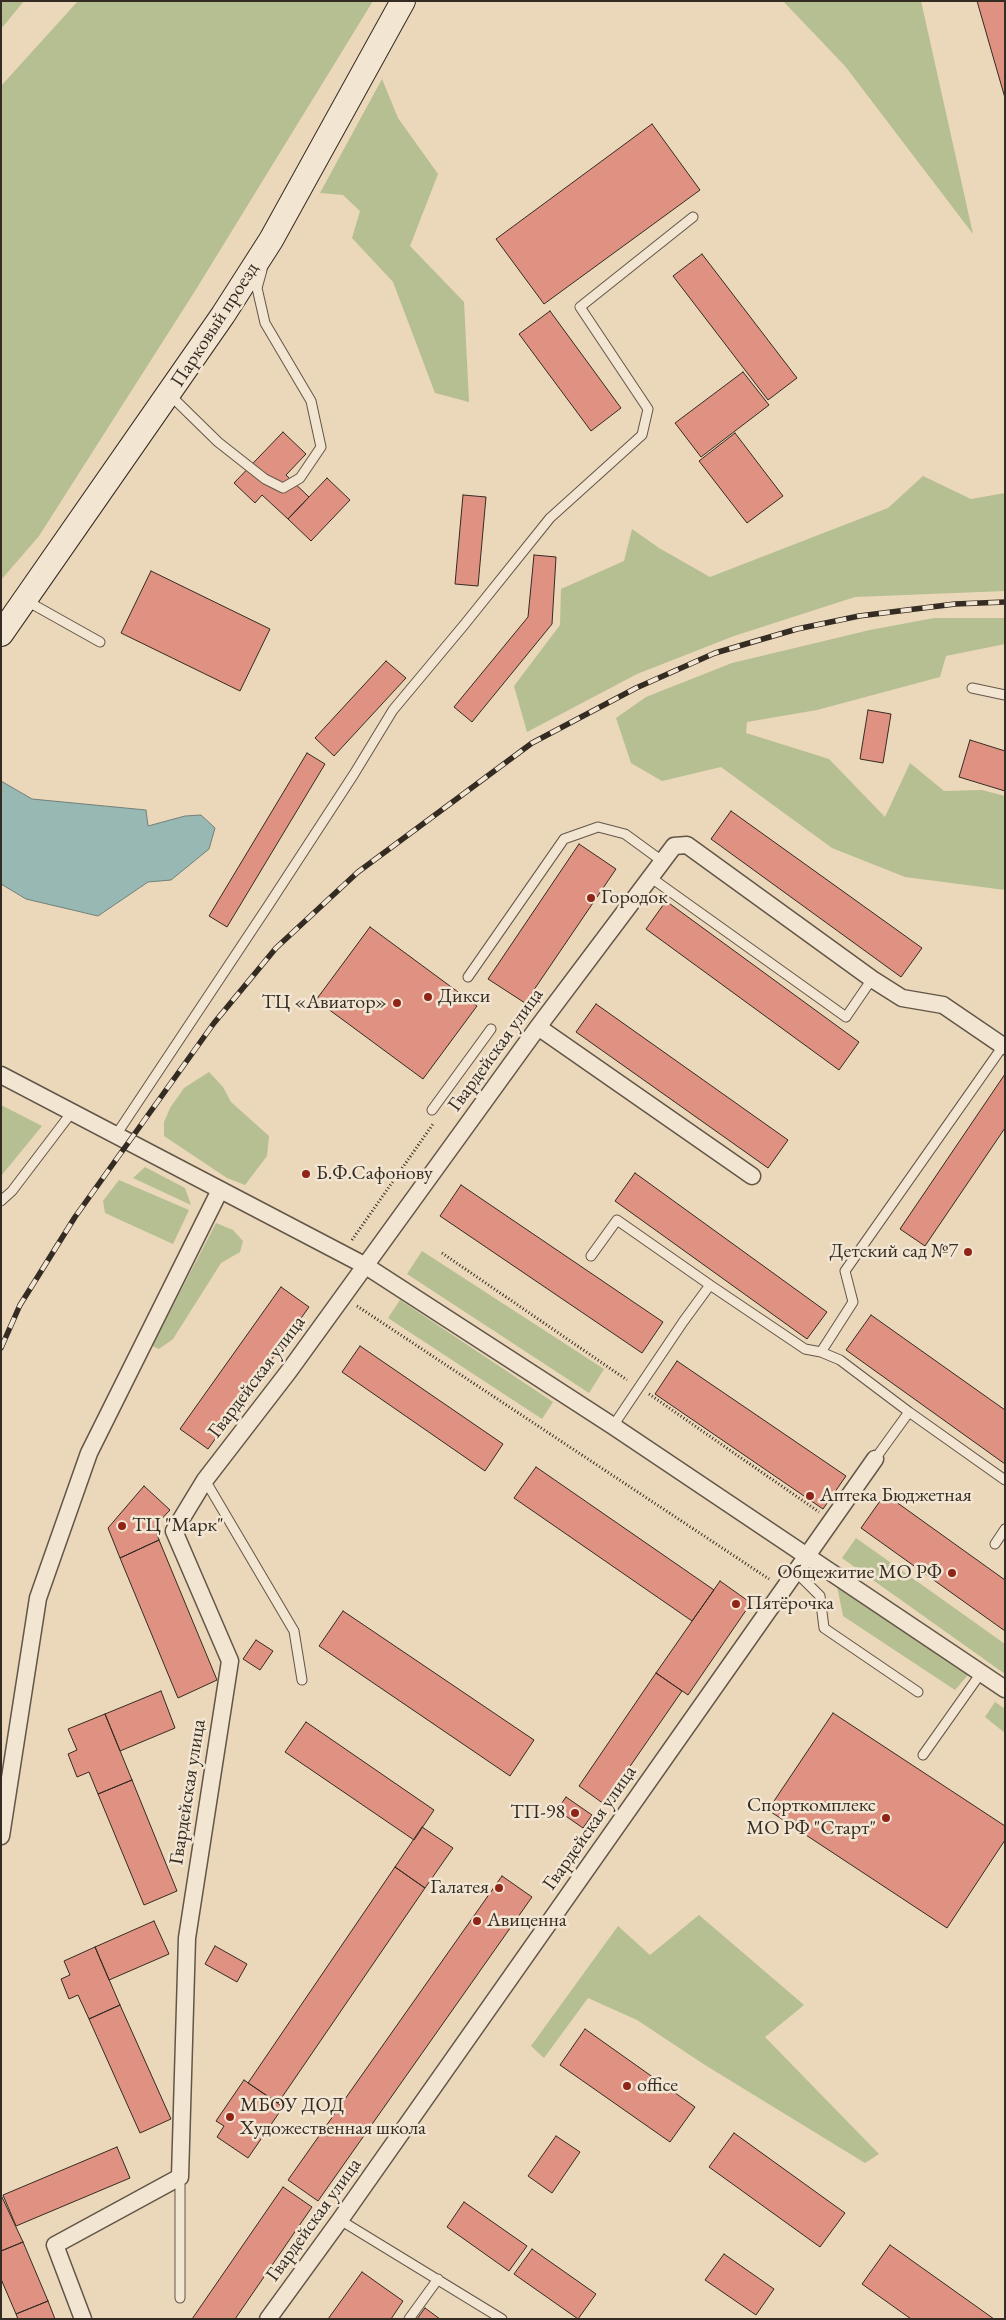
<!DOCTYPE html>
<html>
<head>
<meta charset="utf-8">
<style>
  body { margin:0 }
  #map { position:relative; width:1006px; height:2320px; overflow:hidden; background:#ebd7b9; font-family:"EB Garamond",serif }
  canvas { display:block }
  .frame { position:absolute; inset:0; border:2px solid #342b22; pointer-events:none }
</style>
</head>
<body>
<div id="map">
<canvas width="1006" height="2320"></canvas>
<div class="frame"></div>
</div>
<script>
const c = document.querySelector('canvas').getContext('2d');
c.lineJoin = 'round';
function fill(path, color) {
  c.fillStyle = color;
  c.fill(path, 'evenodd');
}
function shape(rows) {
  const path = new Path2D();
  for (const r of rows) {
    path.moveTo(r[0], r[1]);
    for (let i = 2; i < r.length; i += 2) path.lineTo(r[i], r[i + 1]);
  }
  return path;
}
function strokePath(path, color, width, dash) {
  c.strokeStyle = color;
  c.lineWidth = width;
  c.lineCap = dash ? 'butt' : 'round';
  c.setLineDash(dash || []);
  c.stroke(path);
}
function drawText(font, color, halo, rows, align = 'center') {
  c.font = font + ' "EB Garamond",serif';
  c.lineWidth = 5;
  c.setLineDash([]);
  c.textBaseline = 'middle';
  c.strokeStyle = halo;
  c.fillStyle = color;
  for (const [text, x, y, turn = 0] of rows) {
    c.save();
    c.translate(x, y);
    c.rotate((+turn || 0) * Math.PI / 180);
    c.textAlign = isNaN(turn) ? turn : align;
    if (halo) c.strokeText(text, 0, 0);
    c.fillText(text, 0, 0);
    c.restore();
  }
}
fill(shape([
  [1,1,24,1,1,29],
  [78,1,373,1,195,291,39,536,1,580,1,86],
  [783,1,921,1,973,234,845,66],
  [382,79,398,118,438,174,410,246,464,302,469,402,435,393,393,282,352,238,360,211,343,195,320,193],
  [923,476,971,499,1005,493,1005,591,855,597,734,636,637,674,527,732,514,686,560,625,561,589,624,561,632,529,659,548,710,577,888,508],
  [934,618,1005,618,1005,644,946,656,940,677,817,710,747,722,746,733,829,759,885,817,910,763,944,791,982,790,1005,796,1005,890,905,877,832,848,721,767,662,781,631,763,616,718,646,697,732,663,870,630],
  [209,1072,223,1087,231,1102,269,1136,267,1156,245,1185,227,1178,164,1136,164,1122,170,1108,184,1088],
  [1,1105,42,1126,1,1176],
  [145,1167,185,1188,191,1205,133,1178],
  [119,1180,189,1210,173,1244,105,1213,103,1201],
  [216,1223,233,1230,243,1241,240,1252,221,1263,173,1339,159,1349,152,1346],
  [422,1251,604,1369,589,1393,407,1274],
  [400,1300,553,1402,542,1419,388,1318],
  [856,1538,1005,1644,1005,1674,842,1558],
  [837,1586,968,1675,955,1690,843,1616],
  [995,1702,1005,1709,1005,1733,985,1717],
  [699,1915,804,2005,765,2037,879,2154,865,2163,705,2065,637,2020,588,1998,544,2058,531,2046,618,1926,650,1955]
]), '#b5bf91');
const water = shape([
  [1,781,32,799,146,810,148,826,185,816,201,815,215,828,209,849,171,880,148,882,98,916,26,899,1,884,1,781]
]);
fill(water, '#98b9b3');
strokePath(water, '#708079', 1);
const building = shape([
  [977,1,1005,1,1005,98,977,1],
  [652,124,700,190,544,304,496,239,652,124],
  [702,254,797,378,768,400,673,276,702,254],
  [550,311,621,408,591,431,519,334,550,311],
  [743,372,769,405,701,457,675,423,743,372],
  [283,432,306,454,286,475,309,497,288,519,262,495,255,503,234,483,283,432],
  [735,433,783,496,747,523,699,461,735,433],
  [327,478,350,500,311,541,288,519,327,478],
  [463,495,486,497,478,586,455,584,463,495],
  [534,555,556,557,552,624,472,722,454,707,528,617,534,555],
  [151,571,270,629,240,691,121,633,151,571],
  [386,661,406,678,334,756,315,738,386,661],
  [868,710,891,714,883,763,860,759,868,710],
  [970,740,1005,751,1005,791,959,777,970,740],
  [307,753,325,764,227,927,209,916,307,753],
  [731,811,922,948,901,977,711,839,731,811],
  [579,844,616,869,525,1003,488,979,579,844],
  [666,901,859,1042,839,1070,646,929,666,901],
  [370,927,477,1006,423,1079,316,1000,370,927],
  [596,1004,788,1140,768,1168,576,1032,596,1004],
  [1005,1074,1005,1128,925,1246,900,1229,1005,1074],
  [635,1173,827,1312,807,1339,615,1201,635,1173],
  [461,1185,663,1322,642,1353,440,1216,461,1185],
  [281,1287,309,1307,208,1449,180,1429,281,1287],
  [871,1315,1005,1410,1005,1464,846,1350,871,1315],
  [360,1346,503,1444,485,1471,342,1372,360,1346],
  [677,1361,846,1476,823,1509,655,1394,677,1361],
  [536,1467,714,1590,692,1621,514,1498,536,1467],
  [144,1486,170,1510,154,1527,159,1540,120,1558,108,1528,144,1486],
  [885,1494,1005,1580,1005,1631,861,1528,885,1494],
  [159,1540,217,1680,178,1698,120,1558,159,1540],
  [720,1581,751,1603,688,1695,656,1673,720,1581],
  [343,1611,534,1740,510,1776,319,1646,343,1611],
  [256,1640,273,1651,260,1670,243,1659,256,1640],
  [656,1673,682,1691,604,1804,579,1786,656,1673],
  [161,1691,175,1728,120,1751,105,1714,161,1691],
  [833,1713,1005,1826,1005,1840,947,1928,768,1810,833,1713],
  [105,1714,132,1780,98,1794,89,1772,77,1777,68,1754,77,1750,68,1729,105,1714],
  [306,1722,434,1810,414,1840,285,1752,306,1722],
  [132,1780,177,1891,144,1905,98,1794,132,1780],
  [566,1797,592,1815,583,1828,557,1810,566,1797],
  [422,1827,453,1848,425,1888,395,1867,422,1827],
  [395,1867,425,1888,278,2103,248,2083,395,1867],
  [502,1876,532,1897,318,2201,288,2180,502,1876],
  [154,1921,169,1954,109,1980,95,1947,154,1921],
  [215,1946,247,1964,237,1982,205,1964,215,1946],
  [95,1947,120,2005,89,2019,78,1995,69,1999,61,1979,70,1975,64,1961,95,1947],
  [120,2005,171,2119,140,2133,89,2019,120,2005],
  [585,2029,695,2107,670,2142,560,2065,585,2029],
  [244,2080,283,2107,248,2158,217,2137,224,2126,216,2121,244,2080],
  [734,2133,845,2213,820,2247,709,2167,734,2133],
  [556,2136,580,2152,552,2193,528,2176,556,2136],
  [117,2147,130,2178,16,2226,3,2195,117,2147],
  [283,2187,312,2207,235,2319,192,2319,283,2187],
  [1,2195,23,2242,1,2251,1,2195],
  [464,2202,527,2246,509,2271,447,2227,464,2202],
  [23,2242,48,2301,16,2314,1,2279,1,2251,23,2242],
  [890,2245,994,2319,911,2319,862,2284,890,2245],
  [532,2249,596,2294,578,2319,514,2274,532,2249],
  [724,2254,774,2289,756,2315,705,2280,724,2254],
  [362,2272,403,2301,391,2319,328,2319,362,2272],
  [48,2301,55,2319,18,2319,16,2314,48,2301],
  [425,2308,440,2319,417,2319,425,2308]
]);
fill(building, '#e09282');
strokePath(building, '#342b22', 1);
const service = shape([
  [170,395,218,442,265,479,283,488,300,478,321,447,311,401,265,323,257,288,262,270],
  [25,600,100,642],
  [972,688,1005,695],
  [650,877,846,1017,872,979],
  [468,977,564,839,598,827,625,834,662,861],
  [432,1110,491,1029],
  [116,1135,268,906,354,774,393,710,464,625,550,518,642,435,648,409,580,307,693,217],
  [1,1201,12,1191,72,1112],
  [591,1256,617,1220,710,1285],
  [821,1352,853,1302,845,1271,1003,1046],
  [613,1426,683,1322,710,1285,805,1349,821,1352,840,1360,909,1412],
  [875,1459,909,1412,1005,1480],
  [205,1480,294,1631,302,1680],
  [995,1544,1005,1529],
  [795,1571,820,1596,824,1628,918,1692],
  [923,1755,981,1673],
  [340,2220,502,2319],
  [180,2298,180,2177],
  [409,2319,438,2279]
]);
const minor = shape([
  [538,1027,752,1176],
  [1,1075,366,1266,613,1426,1005,1689],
  [1,1836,38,1598,89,1453,220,1190],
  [83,2319,55,2245,180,2177,187,1938,230,1661,174,1531,205,1480,289,1371,538,1027,674,846,687,845,872,979,902,998,943,1005,1003,1046],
  [268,2319,340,2220,875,1459]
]);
const secondary = shape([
  [1,634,223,315,271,240,403,1]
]);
strokePath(service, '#625648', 11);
strokePath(minor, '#625648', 19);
strokePath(secondary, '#342b22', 26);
strokePath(shape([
  [352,1240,433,1124],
  [442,1253,627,1380],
  [357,1306,769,1579],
  [649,1394,819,1512]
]), '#342b22', 3, [1, 2.5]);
strokePath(service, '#f2e5d2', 9);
strokePath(minor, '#f2e5d2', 16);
strokePath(secondary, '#f2e5d2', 24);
const rail = shape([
  [1,1348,20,1305,75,1217,214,1023,276,948,358,872,439,812,532,743,636,688,715,653,797,629,859,616,955,604,1005,602]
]);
strokePath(rail, '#342b22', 5.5);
strokePath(rail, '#f2e5d2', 4, [11]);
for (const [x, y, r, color] of [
  [591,898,5,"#8f2418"],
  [428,997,5,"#8f2418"],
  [397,1003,5,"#8f2418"],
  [306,1174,5,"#8f2418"],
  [968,1252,5,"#8f2418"],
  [810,1496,5,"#8f2418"],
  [122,1526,5,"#8f2418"],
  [952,1573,5,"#8f2418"],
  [736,1604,5,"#8f2418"],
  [575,1813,5,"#8f2418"],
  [886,1818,5,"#8f2418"],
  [499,1888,5,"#8f2418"],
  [477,1921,5,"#8f2418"],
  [627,2086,5,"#8f2418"],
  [230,2117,5,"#8f2418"]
]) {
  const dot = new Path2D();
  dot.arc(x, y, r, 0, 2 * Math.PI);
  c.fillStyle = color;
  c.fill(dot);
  strokePath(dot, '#f2e5d2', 2);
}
drawText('20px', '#342b22', '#f2e5d2', [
  ["Парковый проезд",215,325,-57],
  ["Гвардейская улица",496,1050,-54],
  ["Гвардейская улица",257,1377,-53],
  ["Гвардейская улица",188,1792,-81],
  ["Гвардейская улица",590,1828,-55],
  ["Гвардейская улица",314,2220,-54]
]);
drawText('20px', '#342b22', '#f2e5d2', [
  ["Городок",601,898],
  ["Дикси",438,997],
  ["ТЦ «Авиатор»",387,1003,"right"],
  ["Б.Ф.Сафонову",316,1174],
  ["Детский сад №7",958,1252,"right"],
  ["Аптека Бюджетная",820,1496],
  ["ТЦ \"Марк\"",132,1526],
  ["Общежитие МО РФ",942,1573,"right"],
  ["Пятёрочка",746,1604],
  ["Спорткомплекс",876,1806,"right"],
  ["МО РФ \"Старт\"",876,1829,"right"],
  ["ТП-98",565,1813,"right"],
  ["Галатея",489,1888,"right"],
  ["Авиценна",487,1921],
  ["office",637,2086],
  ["МБОУ ДОД",240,2106],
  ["Художественная школа",240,2129]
], 'left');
</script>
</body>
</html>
